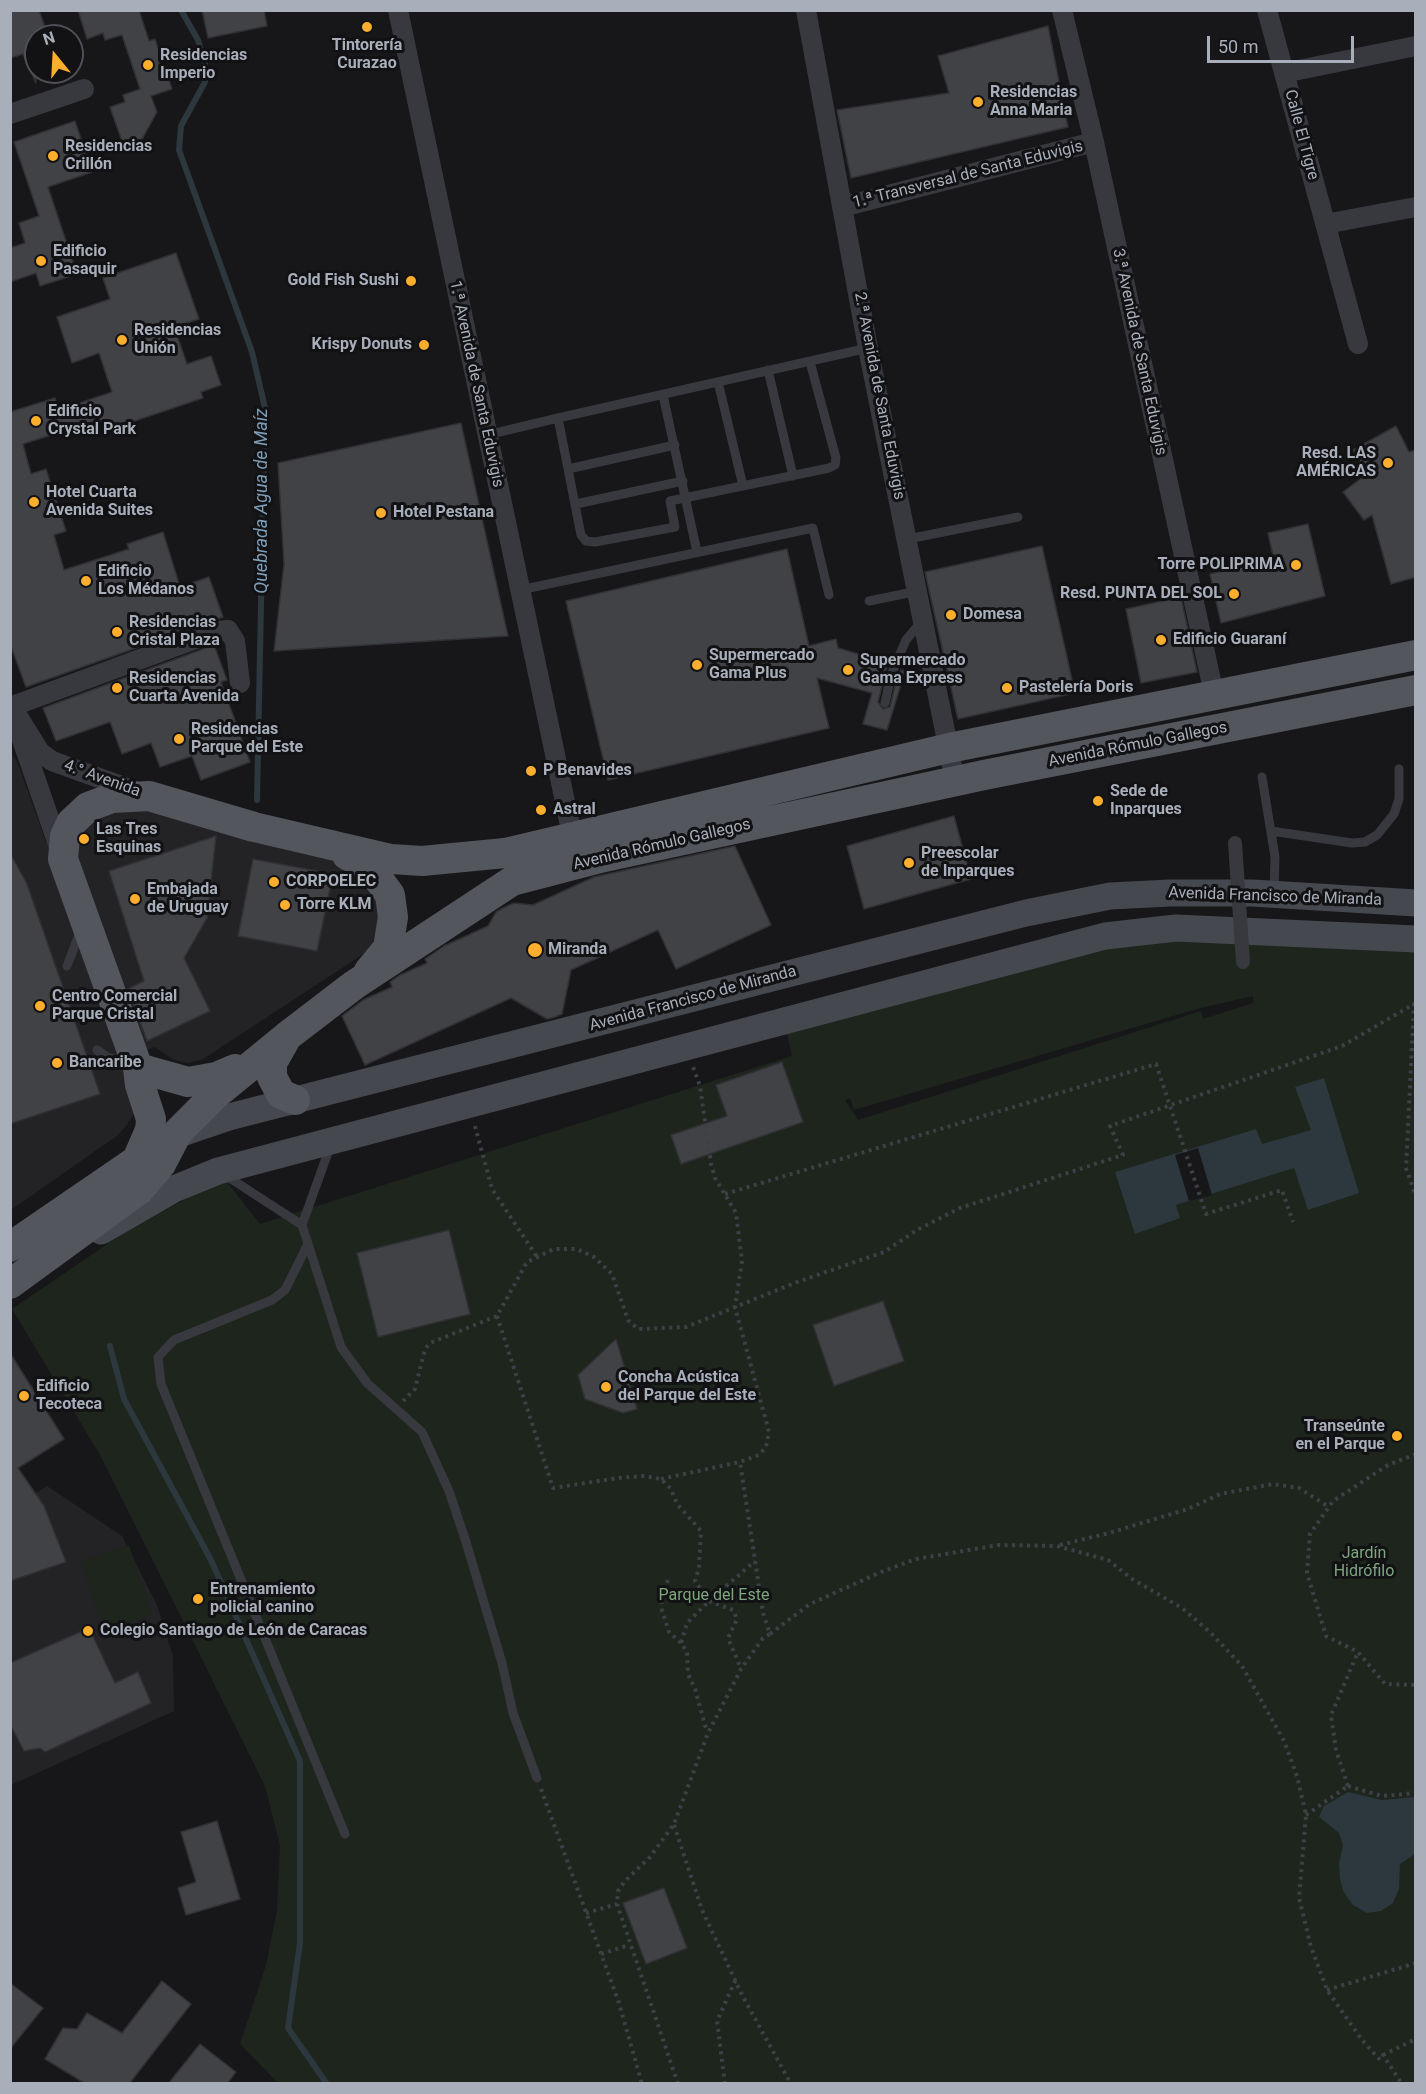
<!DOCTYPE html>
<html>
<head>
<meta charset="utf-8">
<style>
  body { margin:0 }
  #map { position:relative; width:1426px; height:2094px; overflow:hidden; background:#171719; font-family:Roboto,sans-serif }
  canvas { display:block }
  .frame { position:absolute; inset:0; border:12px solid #a8aeba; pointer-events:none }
  .north { position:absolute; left:24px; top:24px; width:60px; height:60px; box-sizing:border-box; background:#121214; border:2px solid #4e5056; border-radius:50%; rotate:342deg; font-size:16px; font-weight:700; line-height:24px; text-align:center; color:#a8aeba }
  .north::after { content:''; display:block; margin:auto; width:21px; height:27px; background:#fcae2c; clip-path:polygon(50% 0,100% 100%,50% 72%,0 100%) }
  .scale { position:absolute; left:1207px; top:36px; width:147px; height:27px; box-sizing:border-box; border:3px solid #a8aeba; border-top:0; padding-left:8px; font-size:18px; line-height:21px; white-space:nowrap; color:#a8aeba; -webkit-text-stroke:4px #121214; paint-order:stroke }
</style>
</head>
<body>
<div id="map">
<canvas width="1426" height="2094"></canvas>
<div class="frame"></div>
<div class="north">N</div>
<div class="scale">50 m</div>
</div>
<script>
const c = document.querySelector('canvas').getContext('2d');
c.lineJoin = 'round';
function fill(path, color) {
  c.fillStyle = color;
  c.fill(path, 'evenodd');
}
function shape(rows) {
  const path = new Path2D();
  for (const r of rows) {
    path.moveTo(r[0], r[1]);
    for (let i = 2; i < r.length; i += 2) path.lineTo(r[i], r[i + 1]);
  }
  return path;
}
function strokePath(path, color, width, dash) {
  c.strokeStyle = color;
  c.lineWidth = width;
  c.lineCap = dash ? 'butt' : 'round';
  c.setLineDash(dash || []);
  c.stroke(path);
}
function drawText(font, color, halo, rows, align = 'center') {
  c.font = font + ' Roboto,sans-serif';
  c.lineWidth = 6;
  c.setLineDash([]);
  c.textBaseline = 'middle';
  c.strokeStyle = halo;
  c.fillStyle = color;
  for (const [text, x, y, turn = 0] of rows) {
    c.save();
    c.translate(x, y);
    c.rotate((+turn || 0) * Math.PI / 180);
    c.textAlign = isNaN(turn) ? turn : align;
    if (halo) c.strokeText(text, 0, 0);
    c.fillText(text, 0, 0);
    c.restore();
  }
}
fill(shape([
  [10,752,17,761,46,842,77,831,115,802,358,862,383,905,375,941,365,953,203,1059,188,1063,174,1060,155,1047,120,1059,134,1113,127,1125,118,1135,11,1210],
  [47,1486,122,1536,157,1605,173,1656,174,1711,11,1785,11,1509]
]), '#232326');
fill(shape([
  [1186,935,1415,949,1415,2083,278,2083,240,2044,266,1965,277,1910,280,1846,265,1786,100,1455,12,1309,122,1234,224,1178,260,1224,792,1056,786,1030,1107,941],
  [1253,996,1253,1003,1203,1019,1201,1011,858,1120,845,1100,850,1098,854,1110,1197,1009],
  [129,1545,152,1615,104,1631,81,1561]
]), '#1d251d');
fill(shape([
  [1324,1078,1359,1193,1308,1210,1294,1168,1176,1205,1180,1218,1135,1234,1115,1172,1256,1129,1262,1144,1311,1130,1295,1087],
  [1348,1792,1382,1800,1415,1797,1415,1854,1400,1864,1399,1889,1393,1903,1381,1911,1367,1913,1353,1905,1343,1891,1340,1879,1339,1864,1343,1845,1339,1833,1319,1817,1324,1806]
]), '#2c373e');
fill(shape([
  [1198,1148,1212,1195,1189,1201,1175,1155]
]), '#171719');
strokePath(shape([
  [181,10,198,40,205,63,205,82,181,126,179,150,252,352,265,408,257,800],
  [110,1346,124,1399,211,1560,300,1761,300,1943,288,2028,327,2084]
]), '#2c373e', 6);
const building = shape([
  [10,10,39,10,48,36,36,36,36,83,23,54,10,58,10,10],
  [78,10,139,10,149,41,155,39,172,89,151,96,157,112,141,141,124,147,110,107,125,102,123,95,140,89,122,35,105,40,103,33,87,39,78,10],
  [202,10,264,10,267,26,208,38,202,10],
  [1048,26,1068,127,851,178,837,110,949,93,938,56,1048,26],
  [75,121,92,172,48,187,77,274,40,286,36,273,10,282,10,248,25,243,19,223,39,216,14,142,75,121],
  [176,253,199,319,174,327,187,364,211,356,221,385,201,392,203,398,96,434,92,422,23,444,31,474,46,469,66,531,54,535,64,570,129,549,127,544,163,532,180,587,209,577,223,617,26,687,10,644,10,412,55,398,59,410,112,392,99,353,72,363,57,317,110,299,103,278,176,253],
  [461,423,508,636,274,651,284,564,278,463,461,423],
  [1396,426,1409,452,1416,450,1416,577,1391,584,1372,515,1364,520,1343,492,1367,474,1353,450,1396,426],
  [1308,524,1325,596,1221,623,1210,574,1274,560,1268,533,1308,524],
  [1042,546,1075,693,958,719,925,572,1042,546],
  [787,549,809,646,836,639,838,648,875,659,874,662,887,666,878,702,883,709,890,707,897,677,901,670,905,671,887,730,863,724,872,693,817,678,829,728,608,780,566,601,787,549],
  [1181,597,1197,672,1141,683,1126,609,1181,597],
  [214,645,227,680,221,682,250,762,201,780,192,756,160,767,151,743,122,754,110,722,56,741,43,708,214,645],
  [954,816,971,879,864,909,847,846,954,816],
  [216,836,207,918,184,958,210,1011,147,1041,128,989,144,981,109,871,216,836],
  [735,846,771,925,676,969,658,930,571,970,562,1014,555,1017,547,1019,511,998,365,1065,342,1016,363,1000,392,987,390,982,400,975,427,963,425,959,444,946,488,926,496,912,503,908,514,903,533,905,594,877,735,846],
  [10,853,27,884,100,1094,10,1124,10,853],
  [253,859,333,874,317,951,238,936,253,859],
  [782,1062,803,1122,681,1164,671,1135,727,1116,716,1085,782,1062],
  [449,1230,470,1314,378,1337,357,1253,449,1230],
  [883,1301,904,1361,834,1386,813,1325,883,1301],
  [616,1339,637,1409,623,1413,585,1399,578,1375,616,1339],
  [10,1353,64,1439,18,1468,44,1506,66,1562,10,1581,10,1353],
  [89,1628,115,1683,138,1672,151,1703,45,1752,40,1748,24,1751,10,1724,10,1663,89,1628],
  [217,1821,240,1899,186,1915,178,1888,196,1882,181,1832,217,1821],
  [664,1888,687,1948,646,1964,623,1903,664,1888],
  [162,1981,191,2004,129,2084,86,2084,45,2059,63,2028,77,2029,87,2013,122,2033,162,1981],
  [10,1983,43,2008,10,2049,10,1983],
  [200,2044,236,2072,227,2084,168,2084,200,2044]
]);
fill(building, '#414246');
strokePath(building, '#313135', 1.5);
strokePath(shape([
  [475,1126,492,1189,537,1257],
  [725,1194,1156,1064,1206,1214,1282,1190,1293,1222],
  [497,1316,553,1488,618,1478,644,1476,661,1479,671,1489,677,1504,701,1531,699,1568,695,1581,709,1601,687,1623,681,1643,687,1652,688,1674,695,1689,707,1732],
  [403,1401,415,1389,425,1349,430,1343,497,1316,527,1262,554,1249,577,1249,594,1257,612,1274,628,1320,638,1329,686,1327,797,1282,884,1252,917,1230,960,1208,1123,1155,1110,1126,1342,1046,1414,1004,1406,1168,1416,1197],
  [1416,1454,1388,1465,1333,1501,1310,1534,1307,1573,1326,1636,1358,1652,1385,1684,1416,1685],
  [661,1479,740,1462,759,1455,766,1447,769,1432,735,1307,742,1261,736,1213,715,1178,711,1164,700,1086,693,1067],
  [1060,1545,1109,1533,1188,1509,1220,1494,1273,1484,1299,1488,1329,1507],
  [668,1580,661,1598,662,1610,669,1632,681,1643],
  [709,1601,733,1610,737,1619,728,1638,741,1669],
  [709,1601,755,1561],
  [770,1634,810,1604,881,1572,916,1559,998,1545,1057,1546,1108,1560,1132,1579,1182,1608,1211,1633,1242,1666,1284,1741,1297,1776,1306,1815,1299,1898,1311,1947,1327,1990,1362,2040,1380,2060,1383,2055,1402,2084],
  [1348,1786,1336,1750,1331,1715,1358,1652],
  [1348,1786,1382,1796,1416,1793],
  [541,1789,619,2003,642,2084],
  [1306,1815,1348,1786],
  [674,1825,702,1910,742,1995,791,2084],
  [586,1913,617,1904],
  [601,1954,629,1945],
  [1327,1990,1416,1963],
  [1383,2055,1416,2039],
  [678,2084,617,1904,618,1891,625,1881,650,1857,674,1824,708,1733,741,1669,763,1638,770,1634,763,1613,740,1462],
  [725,2084,717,2021,736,1979]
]), '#3e4046', 4, [3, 4.5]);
strokePath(shape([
  [810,362,836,458,835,465,829,468,670,501,675,527,595,542,586,541,581,535,558,418,868,348],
  [768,370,793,476],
  [718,382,743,486],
  [663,395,697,552],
  [487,435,558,418],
  [568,469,675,445],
  [576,504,683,481],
  [908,539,1018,517],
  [520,590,813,528,829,595],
  [869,601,918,591],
  [885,703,891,675,906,640,922,621],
  [1262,777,1275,857,1274,892],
  [1271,831,1352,843,1365,842,1377,835,1394,814,1399,799,1399,769],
  [67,966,80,932],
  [97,1050,107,1057,129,1065],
  [225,1175,302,1225,341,1347,367,1383,422,1432,449,1491,466,1542,502,1663,513,1713,537,1778],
  [302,1225,330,1147],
  [308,1244,285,1290,272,1300,174,1340,158,1357,161,1384,345,1834]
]), '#38393f', 9);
strokePath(shape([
  [398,10,575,849],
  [806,10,868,348,955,781],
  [1062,10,1094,142,1214,694],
  [1267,10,1358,344],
  [1284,73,1416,46],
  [10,114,84,89],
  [842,207,1094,142],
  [1325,224,1416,207],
  [10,707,217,631,228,630,235,641,240,683],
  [12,707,40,752,52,761,138,792],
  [19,731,61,853]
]), '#38393f', 20);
strokePath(shape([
  [173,1136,229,1117,1026,913,1110,896,1170,893,1252,893,1416,903],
  [101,1231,174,1189,218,1171,1105,936,1176,928,1416,939]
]), '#46484f', 27);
strokePath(shape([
  [347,855,369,866,390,895,393,917,388,948,369,971],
  [285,1040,272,1063,272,1077,281,1094,295,1100],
  [138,1068,188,1082,216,1077,235,1069],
  [10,1247,137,1160,150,1130,151,1119,140,1085,138,1068,63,859,65,836,71,823,88,807,112,798,149,796,254,827,391,859,422,861,505,853,949,748,1416,655],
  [10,1284,139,1190,161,1164,177,1133,215,1095,286,1037,354,985,512,881,604,857,984,775,1416,690]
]), '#54565e', 30);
strokePath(shape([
  [1235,843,1243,962]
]), '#38393f', 14);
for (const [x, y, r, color] of [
  [367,27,6,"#fcae2c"],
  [148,65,6,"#fcae2c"],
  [978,102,6,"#fcae2c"],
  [53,156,6,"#fcae2c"],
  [41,261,6,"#fcae2c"],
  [411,281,6,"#fcae2c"],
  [122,340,6,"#fcae2c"],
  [424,345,6,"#fcae2c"],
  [36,421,6,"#fcae2c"],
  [1388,463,6,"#fcae2c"],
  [34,502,6,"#fcae2c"],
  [381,513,6,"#fcae2c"],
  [1296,565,6,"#fcae2c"],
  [86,581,6,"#fcae2c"],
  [1234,594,6,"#fcae2c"],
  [951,615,6,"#fcae2c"],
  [117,632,6,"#fcae2c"],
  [1161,640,6,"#fcae2c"],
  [697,665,6,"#fcae2c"],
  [848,670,6,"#fcae2c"],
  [117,688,6,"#fcae2c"],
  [1007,688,6,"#fcae2c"],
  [179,739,6,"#fcae2c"],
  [531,771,6,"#fcae2c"],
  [1098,801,6,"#fcae2c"],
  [541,810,6,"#fcae2c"],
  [84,839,6,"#fcae2c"],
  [909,863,6,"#fcae2c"],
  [274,882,6,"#fcae2c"],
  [135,899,6,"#fcae2c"],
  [285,905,6,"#fcae2c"],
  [535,950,8,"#fcae2c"],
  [40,1006,6,"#fcae2c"],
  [57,1063,6,"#fcae2c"],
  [606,1387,6,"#fcae2c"],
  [24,1396,6,"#fcae2c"],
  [1397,1436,6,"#fcae2c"],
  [198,1599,6,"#fcae2c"],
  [88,1631,6,"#fcae2c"]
]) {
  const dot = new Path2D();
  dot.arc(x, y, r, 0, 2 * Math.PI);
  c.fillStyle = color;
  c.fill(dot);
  strokePath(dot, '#121214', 2);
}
drawText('bold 16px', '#a8aeba', '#121214', [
  ["Tintorería",367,46,"center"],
  ["Curazao",367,64,"center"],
  ["Residencias",160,56],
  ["Imperio",160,74],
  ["Residencias",990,93],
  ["Anna Maria",990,111],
  ["Residencias",65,147],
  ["Crillón",65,165],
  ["Edificio",53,252],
  ["Pasaquir",53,270],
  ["Gold Fish Sushi",399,281,"right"],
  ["Residencias",134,331],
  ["Unión",134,349],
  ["Krispy Donuts",412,345,"right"],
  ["Edificio",48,412],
  ["Crystal Park",48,430],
  ["Resd. LAS",1376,454,"right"],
  ["AMÉRICAS",1376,472,"right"],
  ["Hotel Cuarta",46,493],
  ["Avenida Suites",46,511],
  ["Hotel Pestana",393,513],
  ["Torre POLIPRIMA",1284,565,"right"],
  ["Edificio",98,572],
  ["Los Médanos",98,590],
  ["Resd. PUNTA DEL SOL",1222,594,"right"],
  ["Domesa",963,615],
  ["Residencias",129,623],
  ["Cristal Plaza",129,641],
  ["Edificio Guaraní",1173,640],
  ["Supermercado",709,656],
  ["Gama Plus",709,674],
  ["Supermercado",860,661],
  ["Gama Express",860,679],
  ["Residencias",129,679],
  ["Cuarta Avenida",129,697],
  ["Pastelería Doris",1019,688],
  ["Residencias",191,730],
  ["Parque del Este",191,748],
  ["P Benavides",543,771],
  ["Sede de",1110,792],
  ["Inparques",1110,810],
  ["Astral",553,810],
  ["Las Tres",96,830],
  ["Esquinas",96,848],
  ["Preescolar",921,854],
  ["de Inparques",921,872],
  ["CORPOELEC",286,882],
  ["Embajada",147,890],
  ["de Uruguay",147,908],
  ["Torre KLM",297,905],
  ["Miranda",548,950],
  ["Centro Comercial",52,997],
  ["Parque Cristal",52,1015],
  ["Bancaribe",69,1063],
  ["Concha Acústica",618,1378],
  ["del Parque del Este",618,1396],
  ["Edificio",36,1387],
  ["Tecoteca",36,1405],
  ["Transeúnte",1385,1427,"right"],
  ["en el Parque",1385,1445,"right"],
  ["Entrenamiento",210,1590],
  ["policial canino",210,1608],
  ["Colegio Santiago de León de Caracas",100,1631]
], 'left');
drawText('16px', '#a8aeba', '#121214', [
  ["Calle El Tigre",1301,135,75],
  ["1.ª Transversal de Santa Eduvigis",968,175,-14],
  ["3.ª Avenida de Santa Eduvigis",1139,352,78],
  ["1.ª Avenida de Santa Eduvigis",476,384,78],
  ["2.ª Avenida de Santa Eduvigis",879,396,79],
  ["Avenida Rómulo Gallegos",1138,745,-11],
  ["4.° Avenida",102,779,20],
  ["Avenida Rómulo Gallegos",662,845,-13],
  ["Avenida Francisco de Miranda",1275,897,2],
  ["Avenida Francisco de Miranda",693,999,-15]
]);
drawText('16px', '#7ea67f', '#121214', [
  ["Jardín",1364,1554],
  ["Hidrófilo",1364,1572],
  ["Parque del Este",714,1596]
]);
drawText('italic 18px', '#7e9eb7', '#121214', [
  ["Quebrada Agua de Maíz",262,501,-90]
]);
</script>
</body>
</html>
